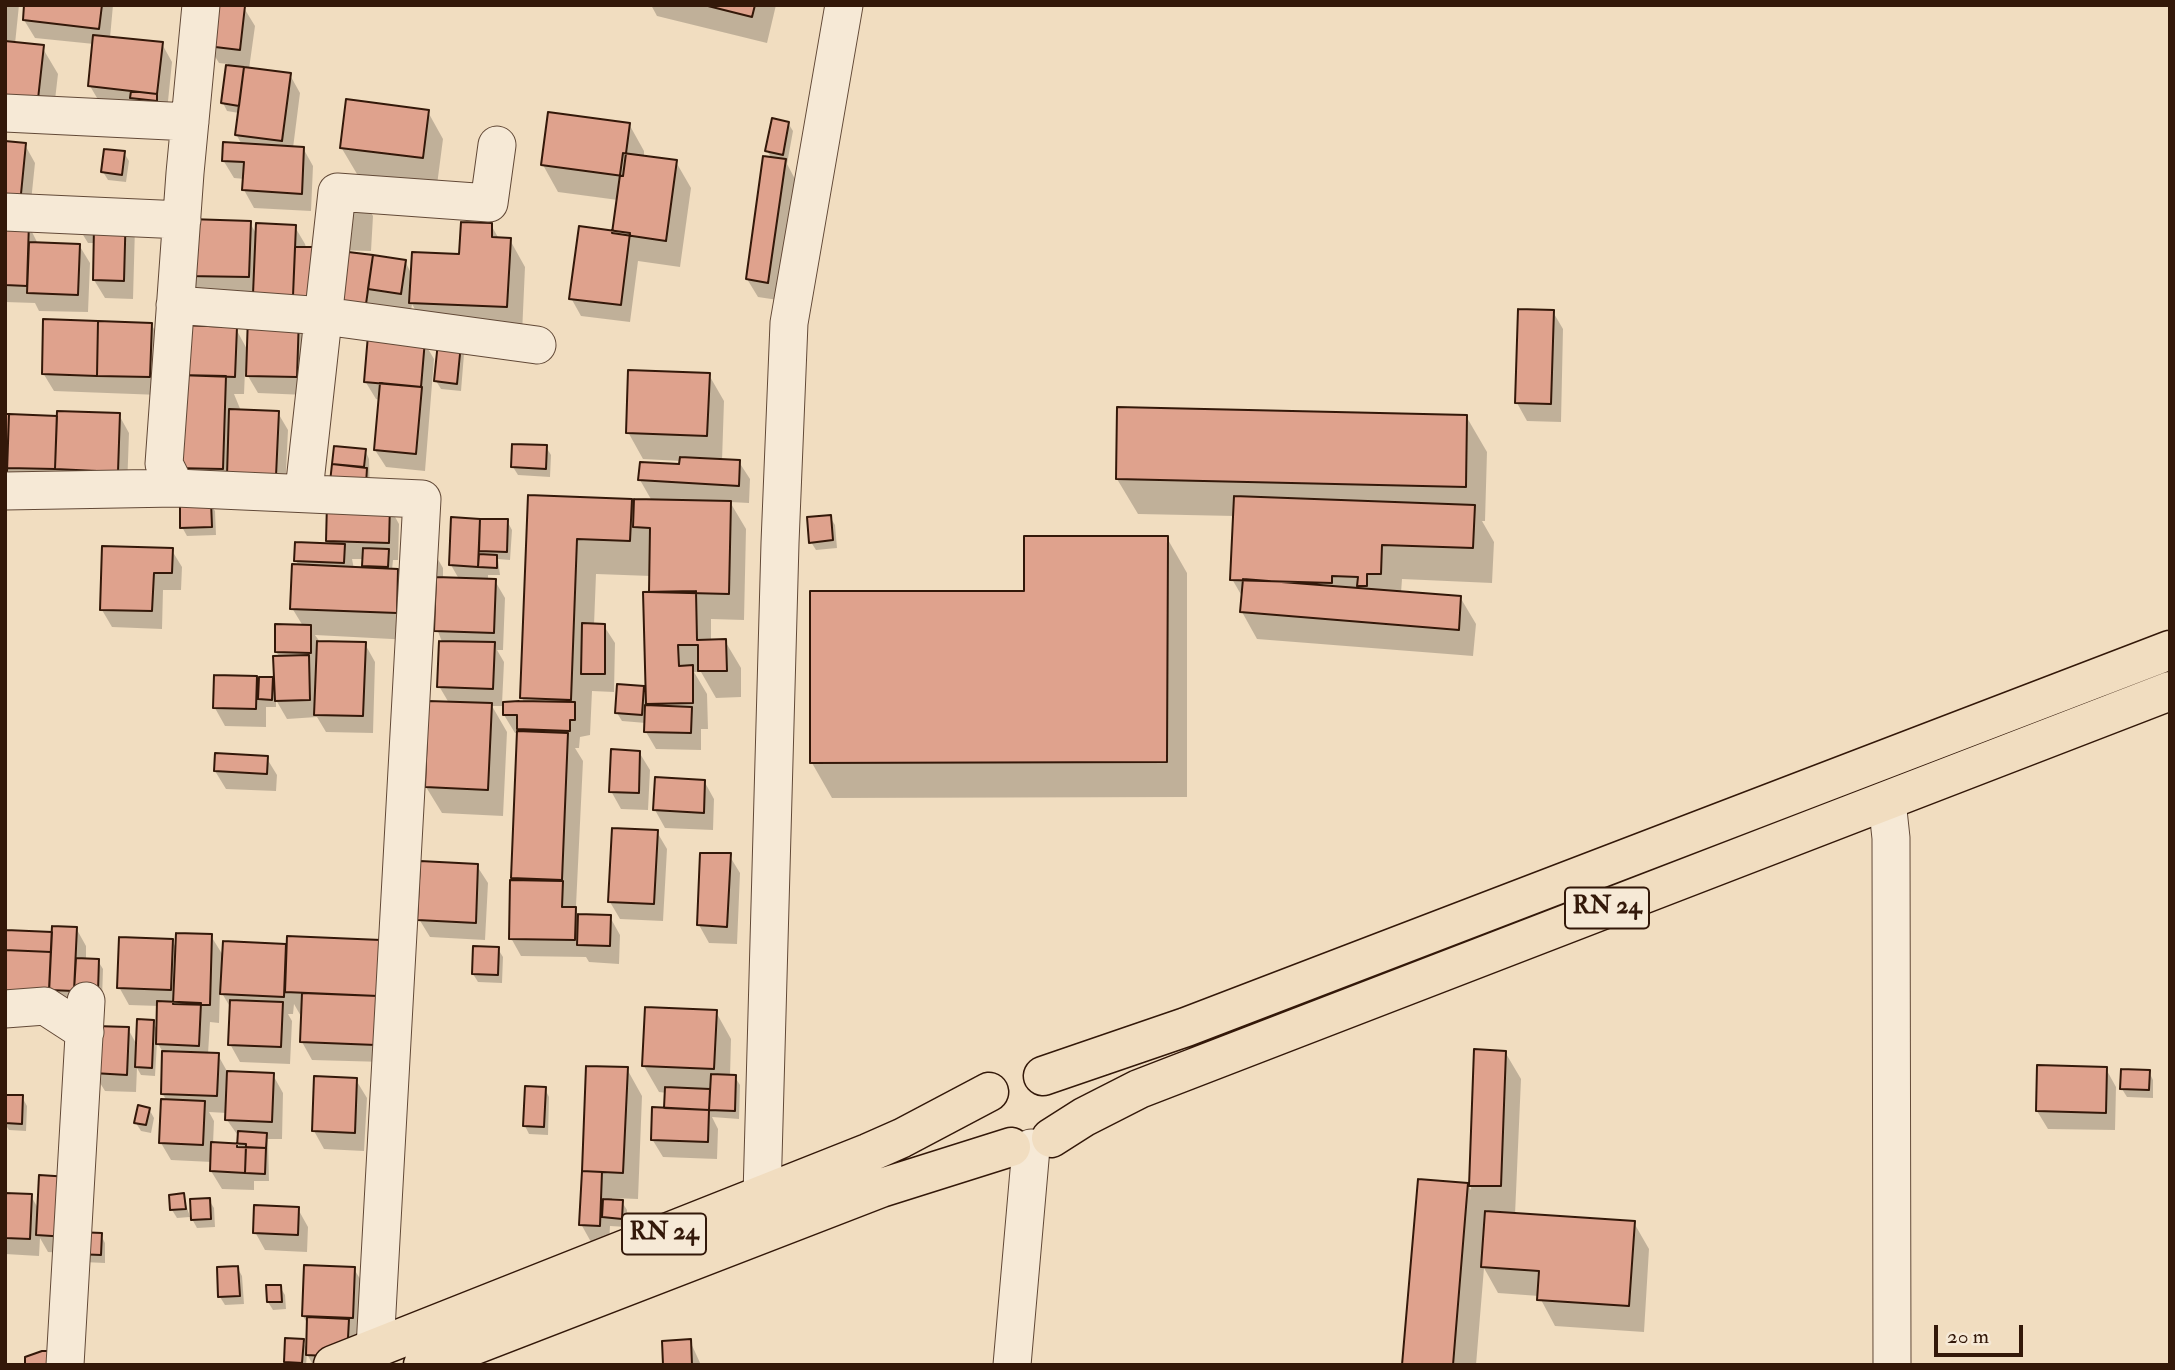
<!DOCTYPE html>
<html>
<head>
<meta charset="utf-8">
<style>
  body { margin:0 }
  #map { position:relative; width:2175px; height:1370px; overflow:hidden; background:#f1ddc0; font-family:"IM FELL Double Pica",serif }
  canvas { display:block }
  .frame { position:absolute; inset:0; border:7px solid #331809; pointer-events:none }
  .scale { position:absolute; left:1934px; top:1325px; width:89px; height:32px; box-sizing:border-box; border:4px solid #331809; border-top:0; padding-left:9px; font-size:21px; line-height:24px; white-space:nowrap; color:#331809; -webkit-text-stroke:5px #f6e9d6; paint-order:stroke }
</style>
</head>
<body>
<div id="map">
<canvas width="2175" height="1370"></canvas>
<div class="frame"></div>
<div class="scale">20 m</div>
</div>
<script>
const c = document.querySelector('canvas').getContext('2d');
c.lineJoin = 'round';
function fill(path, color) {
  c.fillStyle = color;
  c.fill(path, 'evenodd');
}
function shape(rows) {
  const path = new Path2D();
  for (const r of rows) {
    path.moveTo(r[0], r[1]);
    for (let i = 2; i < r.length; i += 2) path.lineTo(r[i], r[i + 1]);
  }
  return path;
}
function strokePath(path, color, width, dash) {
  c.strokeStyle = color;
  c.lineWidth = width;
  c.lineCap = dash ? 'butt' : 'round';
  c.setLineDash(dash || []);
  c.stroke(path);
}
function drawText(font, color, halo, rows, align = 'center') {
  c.font = font + ' "IM FELL Double Pica",serif';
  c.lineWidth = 5;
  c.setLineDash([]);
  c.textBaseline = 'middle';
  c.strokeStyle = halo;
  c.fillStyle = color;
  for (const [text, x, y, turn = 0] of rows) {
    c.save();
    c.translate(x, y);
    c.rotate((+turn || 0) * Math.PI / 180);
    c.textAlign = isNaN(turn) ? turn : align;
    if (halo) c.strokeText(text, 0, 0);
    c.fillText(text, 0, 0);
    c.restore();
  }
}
fill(shape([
  [5,5,19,5,15,44,42,47,58,74,52,126,5,120],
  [26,5,113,5,110,38,162,44,172,62,167,111,100,103,90,86,94,44,35,38,24,20],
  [213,5,244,8,255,26,249,69,290,75,300,93,293,148,303,148,313,166,311,211,254,208,244,190,245,179,234,178,223,160,242,145,236,134,239,113,227,111,223,103,228,64,219,63,208,45],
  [651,5,776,5,767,43,657,16],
  [428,112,443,139,437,185,357,174,341,147],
  [788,123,793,131,787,164,795,179,778,300,758,297,747,279,772,159,767,151],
  [629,124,644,151,644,157,676,162,691,188,680,267,638,261,630,322,581,316,571,298,613,235,618,200,558,192,543,165],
  [25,145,35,163,29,221,5,218],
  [124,153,129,161,126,182,108,180,103,172],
  [363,199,373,216,371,251,331,250,320,232],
  [5,223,28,224,38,244,79,245,90,263,88,312,39,311,35,303,5,302],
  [250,223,257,235,295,227,305,244,324,313,199,293,189,275],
  [77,225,135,227,133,299,105,298,94,280,95,243,88,243],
  [491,225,499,239,510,240,525,267,522,334,426,329,412,304,411,311,334,306,405,261,412,275,461,256],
  [182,311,211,321,211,328,236,329,248,351,298,319,308,337,306,395,258,393,245,371,244,394,234,394,241,411,278,413,288,430,285,493,238,492,176,467],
  [1553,312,1563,329,1561,422,1527,421,1517,403],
  [151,324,162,342,160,395,54,391,43,373],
  [424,342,434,359,425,471,386,467,375,450,380,400,376,399,365,381],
  [460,346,464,354,461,391,441,389,436,381],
  [709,375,724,401,722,461,739,462,750,479,749,503,730,502,746,529,744,620,711,619,711,641,725,641,741,668,741,697,716,698,701,672,694,672,707,694,708,729,701,729,701,750,656,749,646,732,646,723,622,721,617,713,643,687,647,695,651,576,596,574,594,625,604,626,615,643,614,692,592,691,590,735,580,737,579,748,575,748,583,761,576,906,573,906,579,916,610,917,620,935,619,964,589,962,586,957,521,956,511,938,519,733,515,733,504,715,504,706,492,706,507,732,503,816,442,813,426,787,449,703,439,686,442,642,436,626,418,625,411,640,315,635,320,642,365,644,375,662,373,733,326,732,317,717,287,719,276,700,276,707,266,707,266,727,225,726,215,708,256,678,261,686,272,679,276,686,280,657,276,652,303,626,292,608,299,566,296,561,331,545,328,541,389,506,399,524,398,560,393,560,392,570,397,570,409,590,433,551,443,568,443,579,459,579,451,565,452,519,507,521,512,530,510,560,498,559,500,575,488,575,488,580,495,581,505,598,503,650,497,650,504,662,502,704,525,704,522,698,529,497,631,501,635,509,652,501,640,480,681,466,681,461,643,459,628,432],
  [352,559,364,559,366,569,354,569],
  [119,415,129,433,127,489,5,489,5,416],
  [1466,416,1487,452,1485,521,1482,521,1494,542,1492,583,1402,579,1401,593,1460,597,1476,624,1473,656,1257,639,1242,612,1243,598,1232,579,1235,516,1138,514,1117,479],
  [546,447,551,455,550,477,518,475,513,467],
  [335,448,365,450,369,459,370,493,332,481],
  [210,503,215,511,216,535,187,536,182,527],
  [830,517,835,525,837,548,816,550,811,542],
  [1167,538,1187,573,1187,797,832,798,812,763,812,593,1026,593],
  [171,549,182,567,181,590,163,590,162,629,112,627,102,610],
  [639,752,650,770,648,810,621,809,611,791],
  [266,757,277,775,276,791,226,789,215,771],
  [704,781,714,799,713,830,665,828,655,810],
  [657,832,667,849,663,921,620,919,610,902],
  [729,855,740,873,737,944,709,943,699,925],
  [477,866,488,883,485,940,430,937,419,919],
  [76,928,86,946,86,960,98,961,103,969,102,1000,5,1009,53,934],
  [211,936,224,957,285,945,288,951,380,941,385,1062,312,1060,302,1042,302,1018,294,1004,293,1014,288,1014,292,1021,290,1064,240,1062,230,1044,232,1010,220,990,219,1023,210,1022,208,1054,218,1055,228,1073,273,1075,283,1093,282,1139,268,1139,269,1181,254,1181,254,1190,222,1189,211,1171,212,1162,171,1160,161,1143,167,1101,162,1093,164,1054,157,1042,155,1076,141,1075,137,1068,136,1092,105,1091,94,1073,128,1029,137,1045,152,1021,158,1031,159,1006,129,1005,119,987,172,941,177,949],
  [209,1112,227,1113,227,1120,239,1137,239,1146,213,1144,214,1121],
  [475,948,498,949,503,957,502,983,478,982,473,974],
  [716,1012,731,1039,730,1076,735,1077,740,1085,739,1119,712,1117,718,1129,717,1159,663,1157,652,1139,667,1110,667,1093,659,1092,644,1066],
  [1476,1051,1505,1052,1521,1079,1515,1215,1634,1223,1649,1249,1644,1332,1555,1326,1539,1296,1498,1293,1484,1268,1476,1365,1404,1365,1467,1184,1471,1190],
  [588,1068,627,1069,642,1096,638,1199,612,1198,612,1201,622,1202,627,1210,626,1227,610,1226,609,1243,591,1242,581,1224],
  [2106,1069,2116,1087,2115,1130,2048,1129,2037,1111],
  [2149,1072,2153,1080,2153,1098,2127,1097,2122,1089],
  [356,1080,367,1098,364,1151,324,1149,314,1131],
  [545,1089,549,1097,548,1135,529,1134,525,1126],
  [5,1097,22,1097,27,1106,26,1131,9,1130,5,1124],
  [149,1109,154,1118,151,1133,141,1131,136,1123],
  [5,1195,31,1196,39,1210,78,1234,101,1235,105,1243,105,1263,83,1262,78,1254,48,1252,40,1238,39,1256,5,1254],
  [183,1195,190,1217,177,1218,172,1210],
  [209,1200,214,1208,215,1227,197,1228,192,1219],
  [298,1209,308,1227,307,1252,265,1250,255,1232],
  [237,1267,242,1276,244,1304,225,1305,220,1297],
  [354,1269,365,1287,357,1365,313,1365,307,1354,306,1365,288,1365,286,1362,302,1341,308,1350,309,1326,303,1316],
  [280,1287,285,1295,286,1309,273,1310,268,1302],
  [690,1341,701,1365,665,1365]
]), '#0003');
const building = shape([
  [24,5,102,5,99,29,23,20,24,5],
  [212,5,245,6,240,50,207,46,212,5],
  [704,5,755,5,752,17,704,5],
  [93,35,163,42,157,94,88,86,93,35],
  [5,41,44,45,38,99,5,96,5,41],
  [226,65,244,67,239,106,221,103,226,65],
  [244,67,291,73,282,141,235,135,244,67],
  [131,91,157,94,157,101,130,98,131,91],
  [346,99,429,110,423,158,340,148,346,99],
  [548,112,630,123,623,176,541,165,548,112],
  [772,118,789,122,783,155,765,151,772,118],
  [5,141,26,143,20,204,5,202,5,141],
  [223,142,304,147,302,194,242,190,244,162,222,161,223,142],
  [104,149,125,151,122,175,101,172,104,149],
  [623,153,677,160,666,241,612,233,623,153],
  [763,156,786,159,768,283,746,279,763,156],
  [126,207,124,281,93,280,94,226,126,207],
  [189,219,251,221,249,277,187,276,189,219],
  [5,222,29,222,27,286,5,285,5,222],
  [461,222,492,223,492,237,511,238,507,307,409,303,412,252,459,254,461,222],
  [256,223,296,225,293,296,253,294,256,223],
  [579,226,630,233,621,305,569,299,579,226],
  [29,242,80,244,78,295,27,293,29,242],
  [295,247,317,247,315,296,293,296,295,247],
  [340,251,373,255,365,311,332,307,340,251],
  [373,255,406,260,401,294,368,289,373,255],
  [1518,309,1554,310,1551,404,1515,403,1518,309],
  [248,316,299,317,297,377,246,376,248,316],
  [43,319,98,321,97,376,42,374,43,319],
  [98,321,152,323,150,377,97,376,98,321],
  [179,325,237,327,235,377,178,375,179,325],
  [368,335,425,340,421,387,364,382,368,335],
  [438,342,461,344,457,384,434,381,438,342],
  [628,370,710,373,707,436,626,433,628,370],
  [178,375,226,376,223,469,174,468,178,375],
  [380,383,422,387,416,454,374,450,380,383],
  [1117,407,1467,415,1466,487,1116,479,1117,407],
  [229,409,279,411,276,476,227,475,229,409],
  [57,411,120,413,118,472,55,469,57,411],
  [5,414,9,414,7,472,5,472,5,414],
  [9,414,57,416,55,469,7,468,9,414],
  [512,444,547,445,546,469,511,467,512,444],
  [334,446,366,449,364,467,332,464,334,446],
  [680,457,740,460,739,486,638,480,640,462,679,464,680,457],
  [332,464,367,468,366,485,330,482,332,464],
  [528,495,632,499,630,541,577,539,571,700,520,698,528,495],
  [1234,496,1475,505,1473,548,1382,545,1381,574,1367,574,1367,586,1357,586,1358,577,1332,576,1332,583,1230,580,1234,496],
  [634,499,731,501,729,594,649,592,650,528,633,527,634,499],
  [211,501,212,527,180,528,180,502,211,501],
  [327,503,390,505,389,543,326,541,327,503],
  [831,515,833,540,809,543,807,517,831,515],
  [451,517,480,519,478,567,449,565,451,517],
  [480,519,508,519,507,552,479,551,480,519],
  [1024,536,1168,536,1167,762,810,763,810,591,1024,591,1024,536],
  [295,542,345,544,344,563,294,561,295,542],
  [102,546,173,548,172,573,154,573,152,611,100,610,102,546],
  [363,548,389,549,388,567,362,566,363,548],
  [479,554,497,555,497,568,478,567,479,554],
  [292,564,398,569,397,613,290,609,292,564],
  [436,577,496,579,494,633,434,631,436,577],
  [1243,579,1461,596,1459,630,1240,612,1243,579],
  [696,591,697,640,726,639,727,671,698,671,698,645,678,645,679,666,693,665,693,703,646,704,643,592,696,591],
  [582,623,605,624,605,674,581,674,582,623],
  [275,624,311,625,311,653,275,652,275,624],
  [317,641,366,642,363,716,314,715,317,641],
  [439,641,495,642,493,689,437,687,439,641],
  [309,655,310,700,275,701,273,656,309,655],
  [214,675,257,676,256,709,213,708,214,675],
  [259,677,273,677,272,700,258,699,259,677],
  [617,684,644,686,642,715,615,713,617,684],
  [428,701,492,703,488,790,425,787,428,701],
  [519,701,575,702,575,720,570,720,570,731,517,729,517,715,503,715,503,702,519,701],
  [645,705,692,707,691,733,644,732,645,705],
  [517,731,568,733,562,880,511,878,517,731],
  [611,749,640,751,639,793,609,792,611,749],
  [215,753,268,756,267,774,214,771,215,753],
  [655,777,705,780,704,813,653,810,655,777],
  [612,828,658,830,654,904,608,902,612,828],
  [700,853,731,853,727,927,697,925,700,853],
  [420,861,478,864,476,923,417,920,420,861],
  [510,880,563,881,562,907,576,907,575,940,509,939,510,880],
  [578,914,611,915,610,946,577,945,578,914],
  [52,926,77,927,74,991,49,990,52,926],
  [6,930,52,932,51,952,5,950,6,930],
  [176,933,212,934,210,1005,173,1004,176,933],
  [287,936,381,940,378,996,285,992,287,936],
  [119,937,173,939,171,990,117,988,119,937],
  [223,941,286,944,284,997,220,994,223,941],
  [473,946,499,947,498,975,472,974,473,946],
  [5,950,51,952,49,993,5,991,5,950],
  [76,958,99,959,98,992,74,991,76,958],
  [302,993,378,996,376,1045,300,1042,302,993],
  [230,1000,283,1002,281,1047,228,1045,230,1000],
  [157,1001,201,1003,199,1046,156,1044,157,1001],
  [645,1007,717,1010,714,1069,642,1066,645,1007],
  [137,1019,154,1020,152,1068,135,1067,137,1019],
  [95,1026,129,1027,127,1075,93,1073,95,1026],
  [1474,1049,1506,1051,1501,1186,1469,1186,1474,1049],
  [162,1051,219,1053,217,1096,161,1094,162,1051],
  [2037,1065,2107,1067,2106,1113,2036,1111,2037,1065],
  [586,1066,628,1067,623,1173,582,1171,586,1066],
  [2121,1069,2150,1070,2149,1090,2120,1089,2121,1069],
  [227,1071,274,1073,272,1122,225,1120,227,1071],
  [711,1074,736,1075,735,1111,709,1110,711,1074],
  [314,1076,357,1078,355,1133,312,1131,314,1076],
  [525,1086,546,1087,544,1127,523,1126,525,1086],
  [665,1087,710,1089,709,1110,664,1108,665,1087],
  [5,1095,23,1095,22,1124,5,1123,5,1095],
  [161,1099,205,1101,203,1145,159,1143,161,1099],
  [138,1105,150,1108,146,1125,134,1123,138,1105],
  [652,1107,709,1110,708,1142,651,1140,652,1107],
  [238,1131,267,1133,266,1148,237,1147,238,1131],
  [211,1142,246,1144,245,1173,210,1171,211,1142],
  [246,1147,266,1148,265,1174,245,1173,246,1147],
  [582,1171,602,1172,600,1226,579,1225,582,1171],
  [39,1175,70,1177,68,1237,36,1235,39,1175],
  [1418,1179,1468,1183,1453,1365,1402,1365,1418,1179],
  [5,1193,32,1194,30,1239,5,1238,5,1193],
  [184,1193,186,1209,170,1210,169,1195,184,1193],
  [210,1198,211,1219,191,1220,190,1199,210,1198],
  [603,1199,623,1200,622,1219,602,1217,603,1199],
  [254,1205,299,1207,298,1235,253,1233,254,1205],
  [1485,1211,1635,1221,1629,1306,1537,1300,1539,1271,1481,1267,1485,1211],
  [77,1232,102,1233,101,1255,76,1254,77,1232],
  [304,1265,355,1267,353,1318,302,1316,304,1265],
  [238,1266,240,1296,218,1297,217,1267,238,1266],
  [266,1285,281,1285,282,1302,267,1302,266,1285],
  [307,1317,349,1319,347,1357,306,1355,307,1317],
  [285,1338,304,1339,302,1363,284,1362,285,1338],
  [691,1339,692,1365,663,1365,662,1341,691,1339],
  [42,1351,52,1351,52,1365,25,1365,25,1357,42,1351]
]);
fill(building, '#dfa28d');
strokePath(building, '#331809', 2);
const minor = shape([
  [201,5,185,173,164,464,176,488,422,499,375,1348],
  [5,113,190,122],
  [5,212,182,220],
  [175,305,324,316,537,345],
  [5,491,176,488],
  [304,491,337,192,489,203,497,145],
  [1887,801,1891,838,1892,1365],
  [5,1009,45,1006,85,1032],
  [762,1195,780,543,789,323,844,5],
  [65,1365,86,1001],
  [1012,1365,1031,1148]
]);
const highway = shape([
  [1043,1076,1186,1027,2170,650],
  [1051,1138,1084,1117,1139,1089,2170,691],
  [333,1365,868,1153,902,1138,989,1092],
  [423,1365,881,1188,1011,1147]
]);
strokePath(minor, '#624937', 39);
strokePath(highway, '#331809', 41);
strokePath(minor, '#f6e9d6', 37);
strokePath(highway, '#f1ddc0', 38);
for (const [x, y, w] of [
  [1607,908,84],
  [664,1234,84]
]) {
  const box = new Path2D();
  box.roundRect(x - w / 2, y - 20.5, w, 41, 5);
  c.fillStyle = '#f6e9d6';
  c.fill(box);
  strokePath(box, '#331809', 2);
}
drawText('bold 24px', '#331809', null, [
  ["RN 24",1607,908],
  ["RN 24",664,1234]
]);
</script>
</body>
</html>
